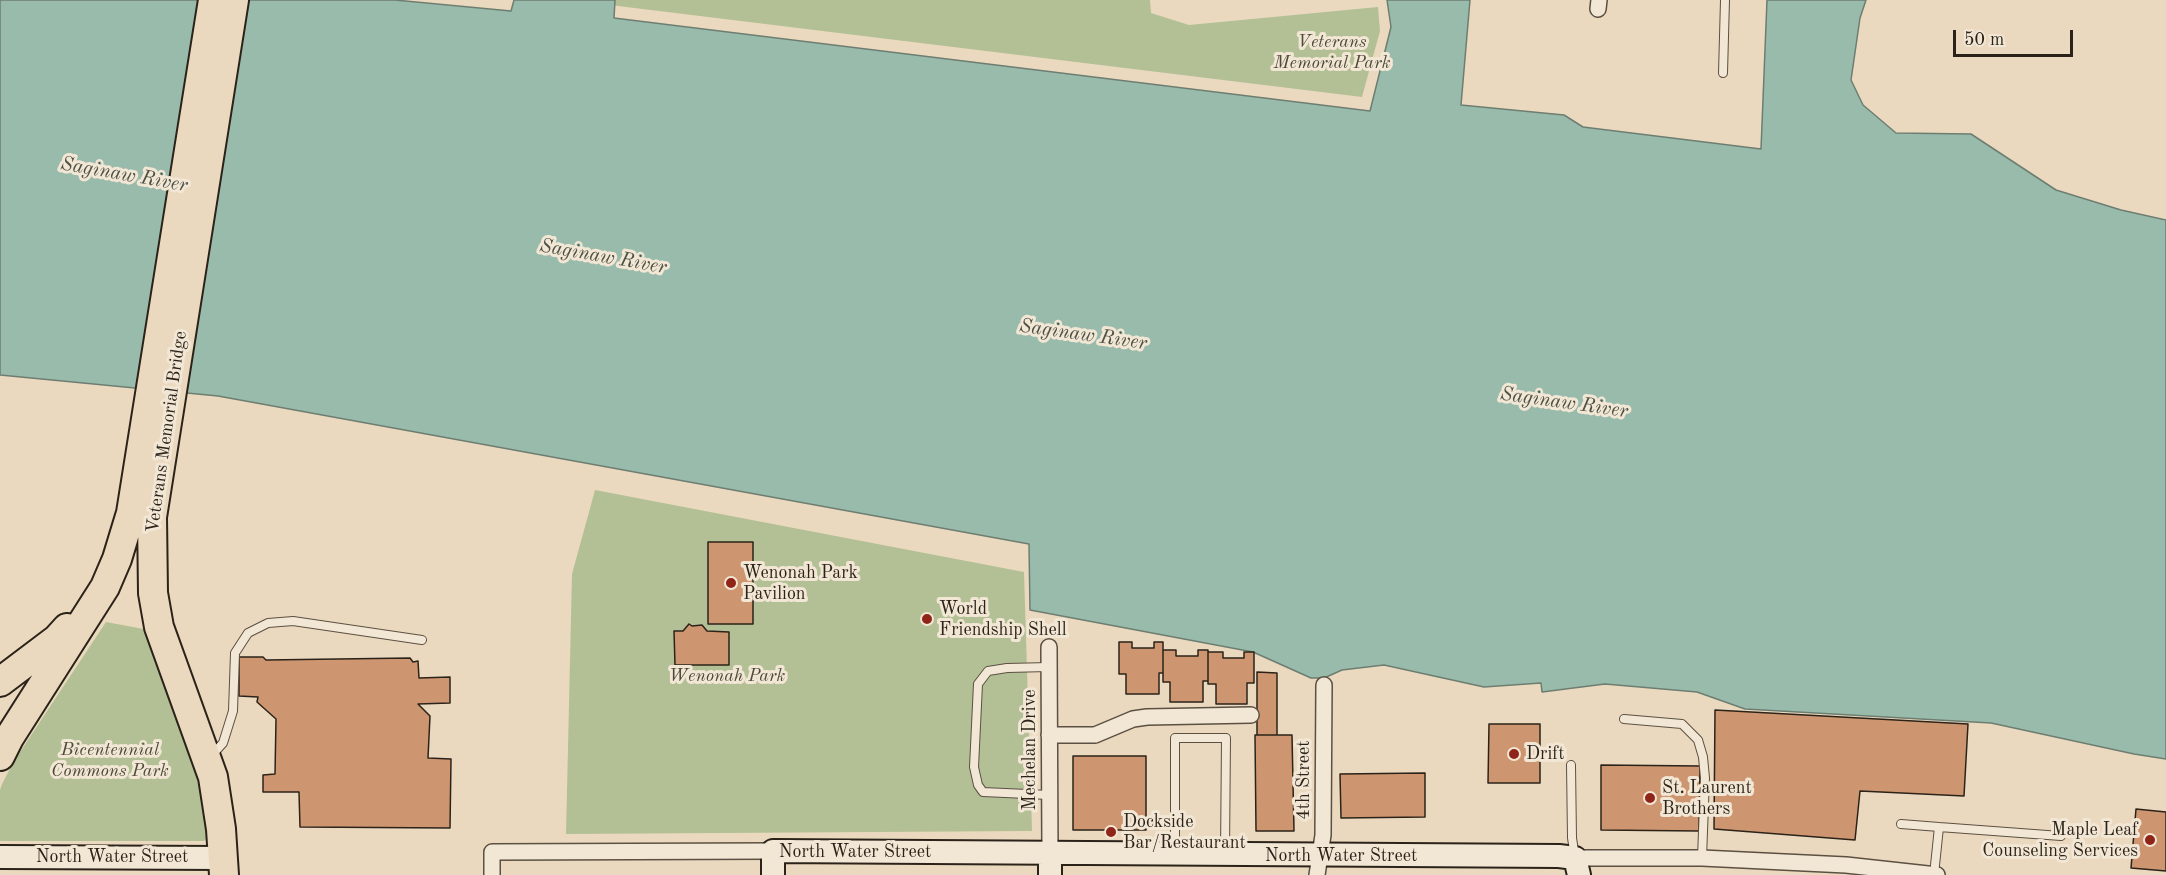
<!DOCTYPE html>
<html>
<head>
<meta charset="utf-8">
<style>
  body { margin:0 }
  #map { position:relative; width:2166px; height:875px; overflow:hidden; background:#ebd9bf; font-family:"Old Standard TT",serif }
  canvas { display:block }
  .scale { position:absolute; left:1953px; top:30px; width:120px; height:27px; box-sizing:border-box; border:3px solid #2b2319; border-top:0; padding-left:8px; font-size:18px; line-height:21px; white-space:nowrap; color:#2b2319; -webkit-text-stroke:4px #f2e6d5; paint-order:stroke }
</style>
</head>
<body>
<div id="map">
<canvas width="2166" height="875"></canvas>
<div class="scale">50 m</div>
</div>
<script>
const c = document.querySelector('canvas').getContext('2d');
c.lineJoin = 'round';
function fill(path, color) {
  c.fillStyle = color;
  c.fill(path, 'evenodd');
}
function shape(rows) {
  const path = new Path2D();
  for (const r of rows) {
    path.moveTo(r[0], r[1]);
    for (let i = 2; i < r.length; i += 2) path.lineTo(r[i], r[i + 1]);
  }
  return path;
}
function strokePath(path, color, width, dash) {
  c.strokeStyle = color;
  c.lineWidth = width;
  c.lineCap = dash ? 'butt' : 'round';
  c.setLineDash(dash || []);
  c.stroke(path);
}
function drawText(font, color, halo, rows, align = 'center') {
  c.font = font + ' "Old Standard TT",serif';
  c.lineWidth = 6;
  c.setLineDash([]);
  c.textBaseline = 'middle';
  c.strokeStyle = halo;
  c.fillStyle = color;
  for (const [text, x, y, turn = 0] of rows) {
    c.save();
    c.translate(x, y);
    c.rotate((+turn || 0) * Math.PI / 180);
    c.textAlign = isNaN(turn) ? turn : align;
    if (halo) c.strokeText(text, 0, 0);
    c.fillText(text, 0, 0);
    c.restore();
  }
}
fill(shape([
  [569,0,1150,0,1151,13,1189,25,1378,7,1380,31,1362,97],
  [595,490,1024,572,1032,831,566,834,572,574],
  [106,622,149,630,216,831,204,841,0,841,0,790,2,784,14,761]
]), '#b3c095');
const water = shape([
  [0,0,395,0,511,11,514,0,615,0,614,18,1370,111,1391,27,1387,0,1470,0,1461,105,1564,115,1583,127,1761,149,1767,0,1866,0,1860,18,1851,80,1863,105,1896,133,1971,134,2056,190,2121,210,2166,220,2166,759,2134,754,1991,723,1745,709,1697,692,1605,684,1542,692,1541,683,1484,687,1384,665,1342,670,1324,678,1311,678,1253,652,1030,610,1029,544,218,396,0,375,0,0]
]);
fill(water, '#99bbac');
strokePath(water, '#6d7e71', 1.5);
const building = shape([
  [708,542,753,542,753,624,708,624,708,542],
  [689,624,692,626,702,625,707,631,729,632,729,665,675,665,674,631,683,631,689,624],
  [1119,642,1132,642,1132,648,1154,648,1154,642,1163,642,1163,673,1159,673,1159,694,1126,694,1126,674,1119,674,1119,642],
  [1163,650,1176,650,1176,656,1198,656,1198,650,1208,650,1208,681,1203,681,1203,702,1170,702,1170,682,1163,682,1163,650],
  [1208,652,1223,652,1223,658,1244,658,1244,652,1254,652,1254,683,1247,683,1247,704,1216,704,1216,684,1208,684,1208,652],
  [239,657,263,657,266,660,410,658,413,662,418,661,419,678,450,677,450,703,418,704,430,716,428,758,451,759,450,828,300,827,299,792,263,792,263,775,275,774,276,719,257,702,258,697,239,696,239,657],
  [1257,672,1277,673,1277,735,1257,735,1257,672],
  [1715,710,1968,724,1964,796,1860,791,1855,840,1714,829,1715,710],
  [1489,724,1540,724,1540,783,1488,783,1489,724],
  [1255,735,1292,735,1294,831,1256,831,1255,735],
  [1073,756,1146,756,1146,830,1073,830,1073,756],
  [1601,765,1700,766,1699,831,1601,830,1601,765],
  [1425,773,1425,817,1341,818,1340,774,1425,773],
  [2136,809,2166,812,2166,871,2131,868,2136,809]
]);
fill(building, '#ce9670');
strokePath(building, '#2b2319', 1.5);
const lane = shape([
  [1723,73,1725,0],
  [1049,667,1007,668,988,671,978,684,974,767,978,785,983,792,1049,795],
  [1624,719,1682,724,1698,740,1703,757,1705,778,1702,858],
  [212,755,223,743,233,711,235,653,248,633,268,623,293,621,422,640],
  [1571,765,1572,838,1575,857],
  [1901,824,1939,827,1934,875],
  [1939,827,2061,836],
  [1175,850,1175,738,1226,738,1225,853]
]);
const street = shape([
  [1598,9,1599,0],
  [1049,647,1050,854],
  [1049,735,1095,735,1133,719,1147,717,1251,715],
  [1575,858,1702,858,1846,865,1937,875],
  [492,875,492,852,773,851],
  [1317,875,1323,835,1324,685]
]);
const secondary = shape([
  [1050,854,1050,875],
  [0,857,223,858],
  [773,875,773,851,1559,856,1575,858,1579,875]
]);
const highway = shape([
  [0,682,57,639,67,628],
  [0,756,9,738,105,587,117,559,131,513,213,0],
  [224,875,221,829,213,777,159,627,153,593,152,517,234,0]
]);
strokePath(lane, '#5b5042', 10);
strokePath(street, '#5b5042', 18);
strokePath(secondary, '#2b2319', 26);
strokePath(highway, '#2b2319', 32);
strokePath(lane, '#f2e6d5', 8);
strokePath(street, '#f2e6d5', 15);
strokePath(secondary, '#f2e6d5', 22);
strokePath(highway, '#ebd9bf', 28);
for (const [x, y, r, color] of [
  [731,583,6,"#8f2418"],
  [927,619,6,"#8f2418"],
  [1514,754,6,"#8f2418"],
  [1650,798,6,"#8f2418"],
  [1111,832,6,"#8f2418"],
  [2150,840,6,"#8f2418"]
]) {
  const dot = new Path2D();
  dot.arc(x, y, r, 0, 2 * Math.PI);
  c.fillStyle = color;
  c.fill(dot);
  strokePath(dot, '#f2e6d5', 2);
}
drawText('italic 18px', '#4d4a38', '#f2e6d5', [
  ["Veterans",1332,42],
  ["Memorial Park",1332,63],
  ["Wenonah Park",727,676],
  ["Bicentennial",110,750],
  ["Commons Park",110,771]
]);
drawText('18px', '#2b2319', '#f2e6d5', [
  ["Veterans Memorial Bridge",167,432,-82],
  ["Mechelan Drive",1030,750,-90],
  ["4th Street",1304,780,-90],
  ["North Water Street",855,852],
  ["North Water Street",1341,856],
  ["North Water Street",112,857]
]);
drawText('18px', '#2b2319', '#f2e6d5', [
  ["Wenonah Park",743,573],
  ["Pavilion",743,594],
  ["World",939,609],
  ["Friendship Shell",939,630],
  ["Drift",1526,754],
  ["St. Laurent",1662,788],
  ["Brothers",1662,809],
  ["Dockside",1123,822],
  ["Bar/Restaurant",1123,843],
  ["Maple Leaf",2138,830,"right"],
  ["Counseling Services",2138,851,"right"]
], 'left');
drawText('italic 20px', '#4c5145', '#f2e6d5', [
  ["Saginaw River",124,175,10],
  ["Saginaw River",603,257,10],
  ["Saginaw River",1083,335,8],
  ["Saginaw River",1564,403,8]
]);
</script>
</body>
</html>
